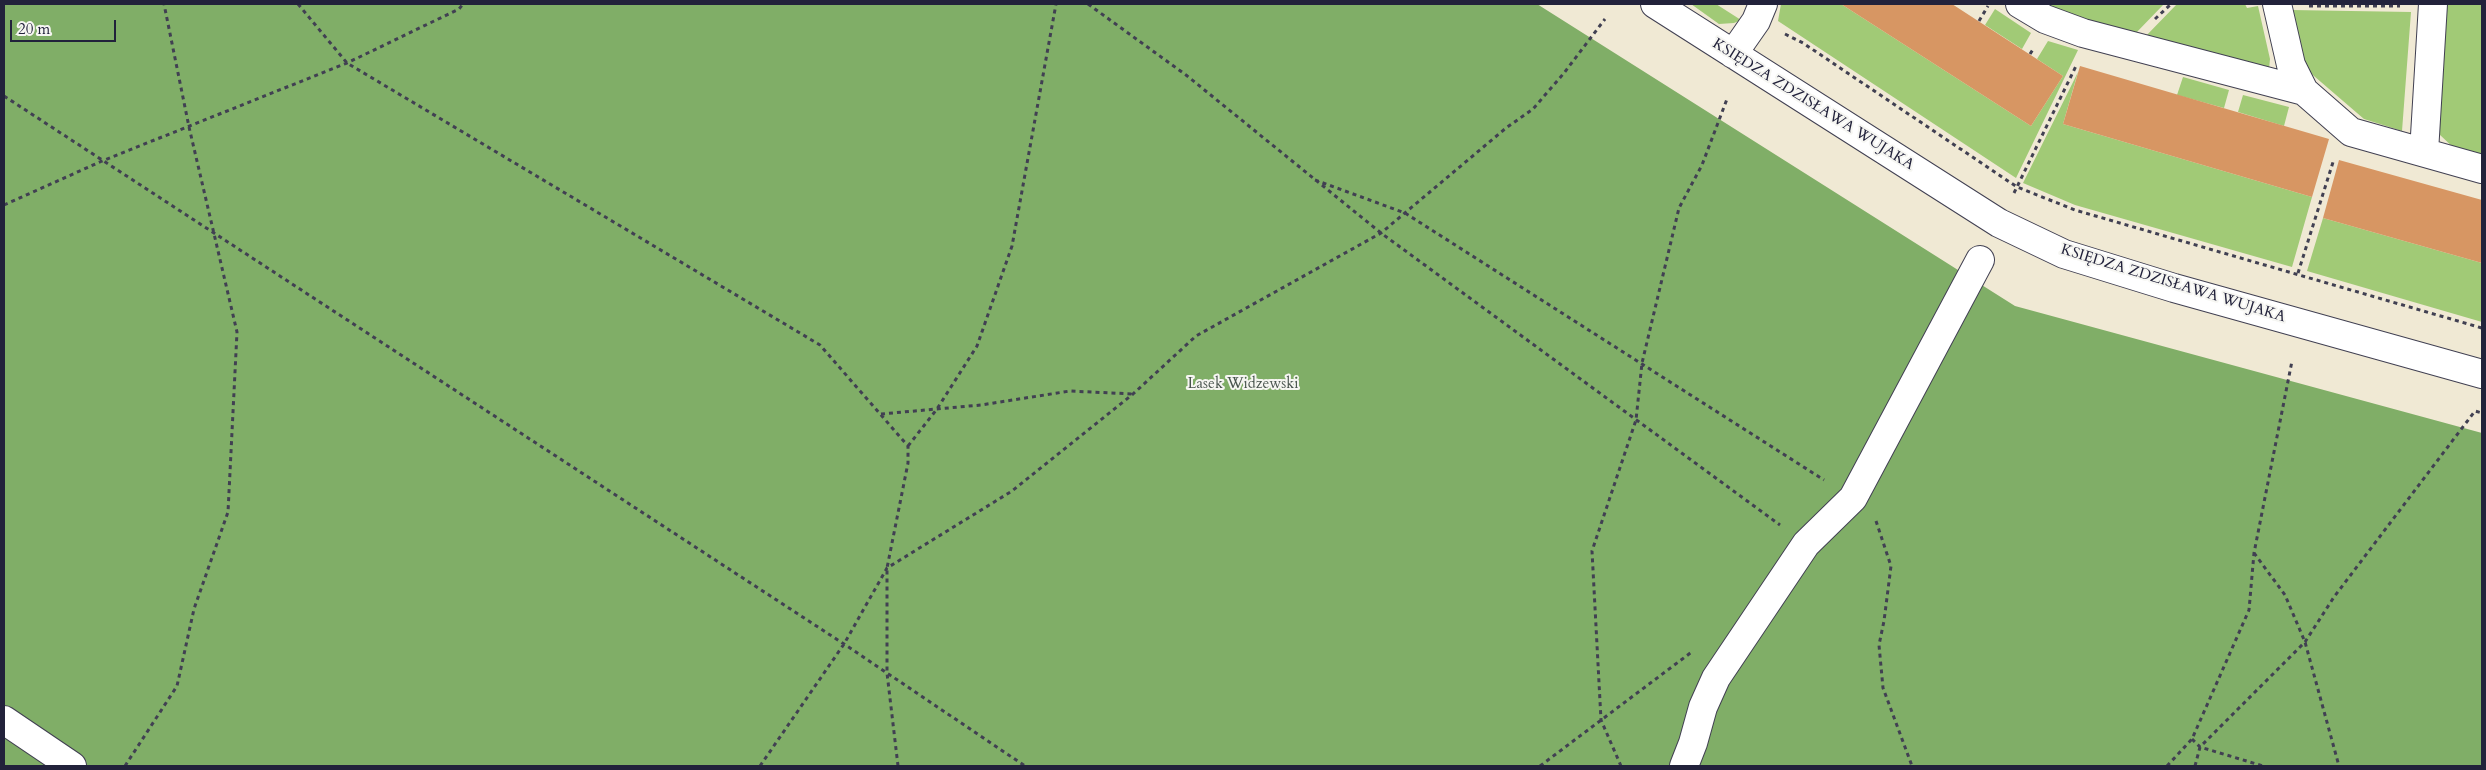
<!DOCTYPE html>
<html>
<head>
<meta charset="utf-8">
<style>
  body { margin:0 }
  #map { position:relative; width:2486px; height:770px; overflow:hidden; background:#f0e9d4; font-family:Cardo,serif }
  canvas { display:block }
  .frame { position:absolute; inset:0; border:5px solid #22223b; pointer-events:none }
  .scale { position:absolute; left:10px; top:20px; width:106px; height:22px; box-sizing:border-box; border:2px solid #22223b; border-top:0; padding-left:6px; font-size:15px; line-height:18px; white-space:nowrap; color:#22223b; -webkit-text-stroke:4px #f6f6f2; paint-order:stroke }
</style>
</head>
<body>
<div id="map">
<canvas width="2486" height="770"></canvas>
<div class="frame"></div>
<div class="scale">20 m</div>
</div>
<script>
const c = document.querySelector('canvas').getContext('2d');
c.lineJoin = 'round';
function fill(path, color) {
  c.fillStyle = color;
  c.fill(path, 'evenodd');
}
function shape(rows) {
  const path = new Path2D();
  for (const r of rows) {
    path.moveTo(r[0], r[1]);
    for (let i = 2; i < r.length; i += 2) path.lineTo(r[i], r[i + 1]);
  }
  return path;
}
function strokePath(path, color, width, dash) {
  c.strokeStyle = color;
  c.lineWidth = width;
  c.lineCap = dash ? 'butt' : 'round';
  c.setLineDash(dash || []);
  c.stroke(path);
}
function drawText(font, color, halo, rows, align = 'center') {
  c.font = font + ' Cardo,serif';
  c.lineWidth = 4;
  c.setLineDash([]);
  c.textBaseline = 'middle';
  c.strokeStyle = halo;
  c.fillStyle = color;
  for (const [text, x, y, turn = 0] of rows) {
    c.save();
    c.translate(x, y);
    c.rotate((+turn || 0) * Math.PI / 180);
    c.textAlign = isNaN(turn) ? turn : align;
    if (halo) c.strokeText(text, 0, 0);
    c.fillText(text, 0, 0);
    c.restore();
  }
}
fill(shape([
  [1691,4,1716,4,1741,20,1734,23,1719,24],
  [1781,4,1841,4,2031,126,2063,76,2037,59,2048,41,2078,50,2016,178,1778,21],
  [2041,4,2164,4,2135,34,2066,15],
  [2177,4,2245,4,2247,8,2258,6,2270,59,2269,69,2144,38],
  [2443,4,2482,4,2482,158,2457,151,2439,134,2434,111],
  [1995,9,2031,33,2022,49,1985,25],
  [2291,10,2411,12,2402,131,2364,119,2307,70],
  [2078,72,2063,124,2312,197,2292,267,2075,205,2023,183],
  [2183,77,2229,90,2224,108,2177,95],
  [2243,95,2289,107,2284,126,2238,112],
  [2323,218,2482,263,2482,322,2307,271]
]), '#a1ca76');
fill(shape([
  [4,4,1537,4,2015,306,2482,433,2482,766,4,766]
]), '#80ae67');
fill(shape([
  [1841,4,1952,4,2063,76,2031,126],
  [2080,66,2329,139,2312,197,2063,124],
  [2339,160,2482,200,2482,263,2323,218]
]), '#d79663');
const pedestrian = shape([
  [4,720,72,766],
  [1684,766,1693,743,1703,707,1716,678,1806,544,1853,498,1980,260]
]);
const minor = shape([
  [1655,4,1999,223,2064,254,2174,288,2482,374],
  [2020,4,2045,19,2083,33,2304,91,2351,132,2482,169],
  [2277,4,2291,65,2304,91],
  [1733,54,1756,21,1763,4],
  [2424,152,2433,4]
]);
strokePath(pedestrian, '#414052', 30);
strokePath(minor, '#414052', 30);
strokePath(shape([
  [298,4,347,63,820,345,908,446,908,463,887,568,887,673,898,766],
  [1088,4,1186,75,1381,233,1780,525],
  [2309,6,2400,6],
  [2155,19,2171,4],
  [1979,21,1988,6],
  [1785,34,1803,43,2017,187,2075,210,2482,328],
  [2030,54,2034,48],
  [4,96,844,644,1025,766],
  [1315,180,1405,213,1824,480],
  [2014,193,2077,64],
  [4,205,102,161,347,63,459,9,463,4],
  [2298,273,2334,159],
  [881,414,981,405,1070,391,1133,394],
  [908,446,937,409,977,346,1012,246,1056,4],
  [1876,521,1891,566,1884,621,1879,645,1883,688,1912,766],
  [2254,553,2285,595,2305,642,2339,766],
  [2192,739,2200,747,2263,766],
  [125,766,177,686,194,609,228,512,237,332,189,127,164,4],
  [760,766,844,644,887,568,1012,491,1133,394,1196,336,1381,233,1506,128,1533,109,1564,73,1605,19],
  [1540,766,1693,651],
  [1621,766,1601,720,1592,551,1636,420,1642,363,1679,208,1702,165,1727,99],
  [2167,766,2192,739,2249,610,2254,553,2292,361],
  [2195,766,2200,747,2305,642,2334,597,2475,411,2482,413]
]), '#414052', 3, [4, 4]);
strokePath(pedestrian, '#fff', 28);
strokePath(minor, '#fff', 28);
drawText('15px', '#22223b', '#f6f6f2', [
  ["KSIĘDZA ZDZISŁAWA WUJAKA",1813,105,32],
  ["KSIĘDZA ZDZISŁAWA WUJAKA",2173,284,17]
]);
drawText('15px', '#48544d', '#f6f6f2', [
  ["Lasek Widzewski",1243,385]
]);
</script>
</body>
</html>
